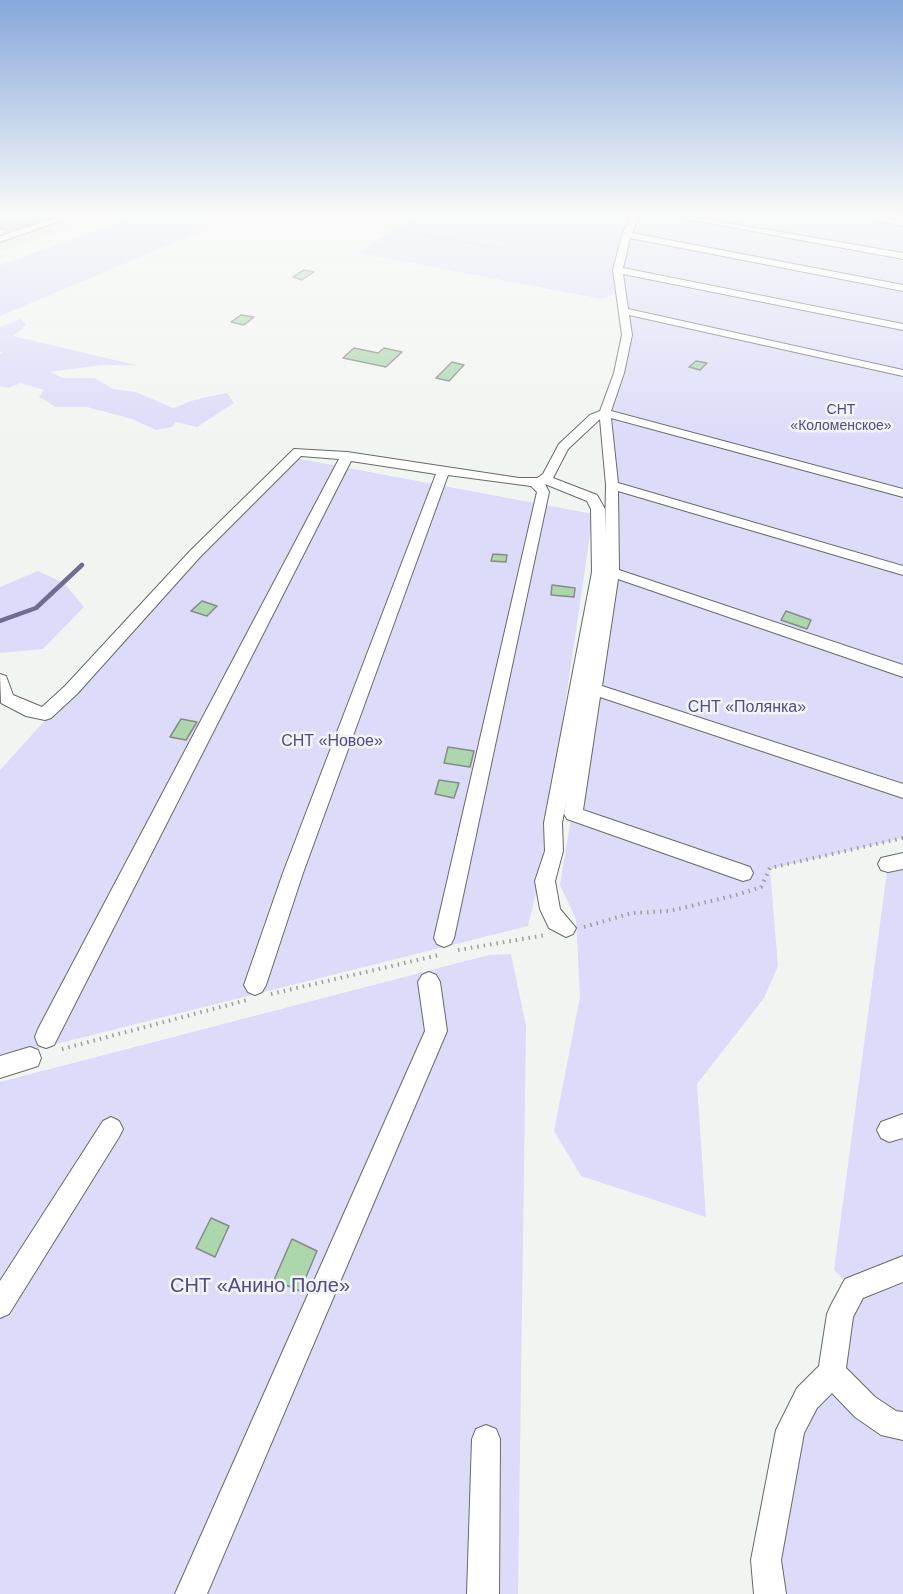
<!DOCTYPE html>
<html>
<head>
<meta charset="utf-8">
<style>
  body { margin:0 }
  canvas { display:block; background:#f1f5f1 }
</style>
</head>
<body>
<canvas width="903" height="1594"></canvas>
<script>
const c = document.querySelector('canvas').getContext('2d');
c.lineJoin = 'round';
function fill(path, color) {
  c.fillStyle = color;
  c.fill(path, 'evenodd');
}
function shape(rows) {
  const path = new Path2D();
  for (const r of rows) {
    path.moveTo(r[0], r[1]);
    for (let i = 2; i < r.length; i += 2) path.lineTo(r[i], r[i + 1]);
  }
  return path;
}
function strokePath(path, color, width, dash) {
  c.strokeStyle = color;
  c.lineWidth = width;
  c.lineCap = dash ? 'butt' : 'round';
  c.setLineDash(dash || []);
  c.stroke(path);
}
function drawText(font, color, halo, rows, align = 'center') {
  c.font = font + ' Arial,sans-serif';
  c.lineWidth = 5;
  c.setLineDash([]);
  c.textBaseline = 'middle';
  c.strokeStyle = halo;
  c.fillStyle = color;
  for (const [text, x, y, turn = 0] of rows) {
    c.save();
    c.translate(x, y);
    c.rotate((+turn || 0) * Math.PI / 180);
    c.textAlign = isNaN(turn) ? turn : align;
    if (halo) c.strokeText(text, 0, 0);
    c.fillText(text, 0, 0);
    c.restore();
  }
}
fill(shape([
  [0,217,103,217,0,252]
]), '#e2ebe1');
fill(shape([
  [133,217,213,217,195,234,0,316,0,265],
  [410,217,903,217,903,838,770,869,778,966,764,998,697,1084,706,1217,581,1176,554,1131,580,997,576,919,560,885,612,572,605,413,627,335,622,291,602,299,360,253],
  [21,319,26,325,13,336,136,365,101,365,50,372,63,378,94,378,113,389,136,392,173,408,197,399,227,393,234,403,197,427,176,422,172,427,156,430,132,419,87,407,56,407,39,397,44,390,21,383,8,388,0,386,0,354,3,353,0,352,0,327],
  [295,458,593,514,540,876,528,926,0,1058,0,770,169,584],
  [38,571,64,583,84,607,43,649,0,653,0,587],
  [903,861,903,1594,770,1594,790,1430,854,1289,834,1270,888,864],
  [511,954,526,1026,518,1594,0,1594,0,1082,489,955]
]), '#dcdbfa');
strokePath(shape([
  [0,621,36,608,82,565]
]), '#6f6e91', 4.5);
const building = shape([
  [18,217,55,217,9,231,0,228,0,222,18,217],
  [304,270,314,272,302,280,293,277,304,270],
  [241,315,254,317,244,325,231,322,241,315],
  [354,348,378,353,384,348,402,352,386,367,343,358,354,348],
  [696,361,707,363,700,370,689,367,696,361],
  [452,362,464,365,449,381,436,378,452,362],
  [493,554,507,555,506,562,491,561,493,554],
  [552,585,575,588,574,597,551,595,552,585],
  [202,601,217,606,207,616,191,611,202,601],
  [786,611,811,620,807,629,781,620,786,611],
  [181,719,197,722,186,740,170,737,181,719],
  [448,747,474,751,470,767,444,763,448,747],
  [439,780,459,783,454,798,435,794,439,780],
  [211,1218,229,1226,215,1257,196,1248,211,1218],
  [292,1239,317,1251,300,1291,274,1280,292,1239]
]);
fill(building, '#acd7ac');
strokePath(building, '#878a87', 1.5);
const minor = shape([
  [59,217,71,217,0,242,0,236,59,217],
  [631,217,639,217,632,233,903,285,903,291,630,238,623,268,903,324,903,330,623,274,628,309,903,370,903,376,629,315,632,335,624,373,611,411,903,489,903,497,611,418,618,483,903,566,903,575,618,491,619,570,903,665,903,677,618,579,602,686,903,784,903,798,600,697,583,810,750,867,753,873,750,879,743,881,567,819,564,814,566,802,562,823,563,851,555,881,560,909,576,928,573,934,566,937,549,928,540,909,535,881,545,851,544,823,592,572,591,509,587,501,545,484,549,492,454,938,451,944,444,947,437,944,434,938,537,492,531,486,448,475,303,873,266,985,262,992,255,995,248,992,244,985,283,873,436,474,351,461,54,1045,46,1048,38,1045,35,1037,38,1029,339,459,301,456,200,557,77,694,51,718,45,720,26,716,1,703,0,674,6,676,13,695,42,707,65,686,190,551,294,449,347,452,519,478,537,478,543,474,559,444,590,415,600,411,614,373,622,335,613,270,622,235,631,217],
  [600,419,606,485,605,534,605,509,597,495,553,478,568,449,600,419],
  [676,217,693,217,903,253,903,259,676,217],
  [866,217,903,220,903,226,870,219,866,217],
  [903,853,903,869,888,872,881,870,878,864,881,858,903,853],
  [429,972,436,975,440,982,447,1031,207,1594,175,1594,425,1031,418,982,422,975,429,972],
  [30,1047,38,1050,41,1058,38,1066,0,1078,0,1056,30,1047],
  [903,1114,903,1138,889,1142,881,1138,877,1130,881,1122,903,1114],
  [111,1117,119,1121,123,1129,119,1137,9,1314,0,1318,0,1281,103,1121,111,1117],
  [903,1256,903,1282,863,1298,853,1317,846,1368,875,1397,896,1411,903,1412,903,1440,881,1435,855,1417,832,1393,817,1408,804,1433,781,1560,786,1594,754,1594,751,1560,776,1430,797,1388,819,1366,827,1314,831,1305,845,1279,903,1256],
  [486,1425,496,1429,500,1439,499,1594,467,1594,472,1439,476,1429,486,1425]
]);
strokePath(minor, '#676a67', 2);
strokePath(shape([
  [381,228,501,248]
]), '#9b9e9b', 1.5, [1, 2]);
strokePath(shape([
  [584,927,632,913,670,911,736,895,761,887,770,868,903,838],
  [458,950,546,935],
  [271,994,439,955],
  [62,1049,247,1000]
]), '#9b9e9b', 4, [1.5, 5]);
fill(minor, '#fff');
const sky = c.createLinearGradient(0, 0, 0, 440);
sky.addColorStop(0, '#87a7db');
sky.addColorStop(0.49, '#f9faf9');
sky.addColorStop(1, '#f9faf900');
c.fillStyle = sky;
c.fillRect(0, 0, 903, 440);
drawText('14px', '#51498a', '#f1f5f1', [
  ["СНТ",841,410],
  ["«Коломенское»",841,426]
]);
drawText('16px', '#51498a', '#f1f5f1', [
  ["СНТ «Полянка»",747,708],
  ["СНТ «Новое»",332,742]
]);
drawText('20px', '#51498a', '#f1f5f1', [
  ["СНТ «Анино Поле»",260,1286]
]);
</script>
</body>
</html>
